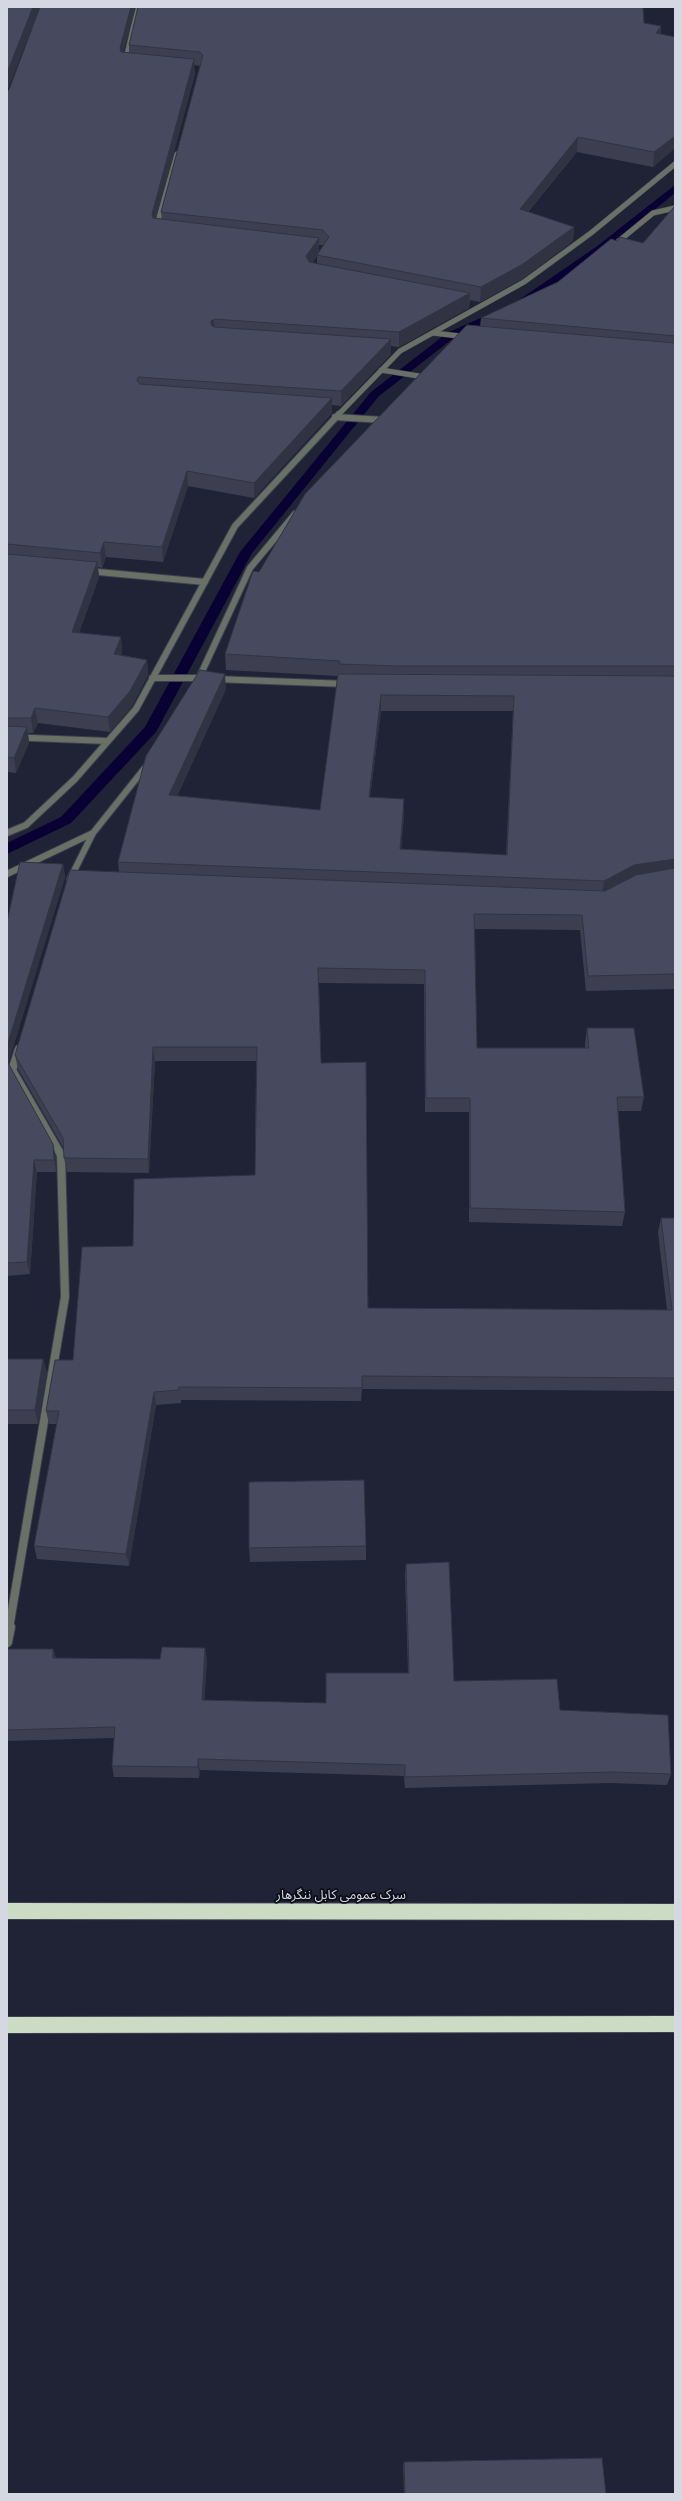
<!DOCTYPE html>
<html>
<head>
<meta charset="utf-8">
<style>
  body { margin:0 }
  #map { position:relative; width:682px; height:2501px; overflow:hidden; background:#202235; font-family:Figtree,sans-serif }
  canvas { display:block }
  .frame { position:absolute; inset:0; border:8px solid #d5d7e3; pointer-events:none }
</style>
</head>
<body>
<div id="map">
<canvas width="682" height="2501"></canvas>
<div class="frame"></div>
</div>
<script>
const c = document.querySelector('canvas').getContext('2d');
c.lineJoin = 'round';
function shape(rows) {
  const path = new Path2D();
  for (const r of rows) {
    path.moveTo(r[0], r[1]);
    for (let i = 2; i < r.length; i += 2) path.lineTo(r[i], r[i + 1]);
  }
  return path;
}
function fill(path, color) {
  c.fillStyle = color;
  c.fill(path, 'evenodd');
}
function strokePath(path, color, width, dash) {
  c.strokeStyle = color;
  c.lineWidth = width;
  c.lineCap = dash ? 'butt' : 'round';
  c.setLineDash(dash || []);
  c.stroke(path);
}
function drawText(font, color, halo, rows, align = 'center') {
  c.font = font + ' Figtree,"Noto Sans Arabic",sans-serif';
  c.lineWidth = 3.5;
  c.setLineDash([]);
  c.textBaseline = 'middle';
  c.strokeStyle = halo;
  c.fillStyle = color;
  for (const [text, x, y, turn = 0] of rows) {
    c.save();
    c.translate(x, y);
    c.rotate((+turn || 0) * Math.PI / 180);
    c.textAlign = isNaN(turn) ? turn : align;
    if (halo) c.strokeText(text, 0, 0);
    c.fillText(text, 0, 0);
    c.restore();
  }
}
fill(shape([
  [675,185,675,193,604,251,524,306,455,337,379,396,252,553,156,732,71,823,7,854,7,843,61,817,145,727,240,552,371,392,447,333,516,302,596,247,675,185]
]), '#090034');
const streetFar3 = shape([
  [125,63,138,7],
  [156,228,177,154],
  [614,245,653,213,675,208],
  [433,333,468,337],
  [381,370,425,377],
  [338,415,400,351,524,282,591,233,675,164]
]);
const streetFar2 = shape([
  [335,417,383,420],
  [88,571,205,582],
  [152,678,203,678],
  [199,678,250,568,295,514],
  [215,679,347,684],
  [7,737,107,741],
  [7,833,26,825,75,779,136,709,235,526,339,414],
  [7,874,93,833,148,764],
  [70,879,93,833]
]);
const streetFar1 = shape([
  [9,1628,65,1297,61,1155,12,1070,19,1049]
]);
const street = shape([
  [7,1642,10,1627]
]);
const highway = shape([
  [7,1911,675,1912],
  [7,2025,675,2024]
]);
strokePath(streetFar3, '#3d3f51', 6);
strokePath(streetFar2, '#3d3f51', 8);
strokePath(streetFar1, '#3d3f51', 10);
strokePath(street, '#3d3f51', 12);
strokePath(highway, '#3d3f51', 18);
strokePath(streetFar3, '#6a7066', 5);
strokePath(streetFar2, '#6a7066', 6);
strokePath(streetFar1, '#6a7066', 8);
strokePath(street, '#6a7066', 10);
strokePath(highway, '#ccdbc4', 16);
fill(shape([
  [7,7,7,91,124,52,129,53,129,45,644,23,661,26,661,34,675,37,675,148,653,167,577,152,528,212,574,227,573,241,522,279,480,302,470,300,469,308,399,347,391,346,391,354,341,406,332,405,332,413,254,498,188,486,163,562,106,557,102,568,98,567,99,577,79,633,121,637,122,652,121,655,147,660,148,675,132,706,110,732,38,723,33,733,28,733,29,743,16,773,7,772],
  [194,65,200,66,161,212,162,219,156,218,195,74],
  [319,245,323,245,319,252],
  [317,256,317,264,312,263,315,259],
  [675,206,675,989,586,991,580,930,475,929,477,1048,585,1048,585,1043,587,1028,644,1097,641,1111,618,1111,625,1212,622,1226,469,1222,469,1112,425,1112,424,984,319,983,321,1063,368,1308,667,1310,658,1232,661,1218,675,1218,675,1391,362,1389,361,1401,181,1400,181,1403,156,1405,129,1566,37,1559,34,1546,57,1424,49,1424,46,1411,133,1246,255,1175,256,1061,155,1061,149,1173,67,1172,64,1158,64,1149,18,1069,15,1055,119,872,118,862,226,689,177,796,320,810,338,676,226,670,225,654,259,572,480,326,481,318,558,282,617,241,643,243],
  [381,711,513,711,506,855,401,849,404,814,370,797],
  [63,864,65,877,8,1063,56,1157,56,1172,37,1172,30,1274,7,1276,7,922],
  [7,1359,43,1359,47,1373,38,1424,7,1424],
  [366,1546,366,1560,250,1562,249,1548],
  [406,1564,454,1681,560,1710,671,1774,667,1785,611,1783,405,1788,404,1776,200,1770,199,1778,114,1777,112,1766,114,1738,7,1741,7,1649,53,1649,56,1658,160,1659,205,1648,207,1660,204,1700,326,1703,408,1673,405,1576],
  [404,2462,606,2494,404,2494,403,2466]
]), '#3d3f51');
fill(shape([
  [33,7,40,7,7,92,7,73],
  [131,7,136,7,121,62,120,48],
  [661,26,660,40,656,33],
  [194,59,195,74,153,229,152,214],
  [675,136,675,148,653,167,654,152],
  [578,137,577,152,518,223,520,209],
  [574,227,573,241,522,279,480,302,481,287],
  [319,238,319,253,307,271,306,256],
  [470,293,469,308,399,347,399,332],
  [214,319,215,334,212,340,211,321],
  [391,339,391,354,341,406,341,391],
  [332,398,332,413,254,498,254,483],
  [187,471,188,486,163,562,162,547],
  [104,542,106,557,102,568,100,553],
  [97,562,99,577,74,647,72,632],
  [121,637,122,652,116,669,114,654],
  [147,660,148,675,132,706,110,732,108,717],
  [225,674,226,689,171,810,169,795],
  [381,695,381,711,368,812,369,797],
  [35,708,38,723,33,733,31,718],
  [27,727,29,743,16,773,14,758],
  [404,799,404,814,400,864,400,849],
  [675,859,675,871,602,896,604,881,634,865],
  [63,864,65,877,7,1068,7,1046],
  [153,1047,155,1061,149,1173,148,1159],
  [53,1144,56,1157,56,1172,54,1160],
  [34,1160,37,1172,30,1274,27,1262],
  [43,1359,47,1373,38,1424,35,1410],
  [154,1392,156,1405,129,1566,126,1554],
  [205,1648,207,1660,204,1711,202,1700],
  [53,1649,57,1661,53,1658],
  [198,1759,200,1770,199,1778,198,1767]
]), '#323342');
const building = shape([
  [7,7,33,7,7,73,7,7],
  [40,7,131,7,120,48,121,52,194,59,152,214,153,218,319,238,306,256,309,262,470,293,399,332,214,319,211,321,211,325,214,327,391,339,341,391,138,377,137,381,140,384,332,398,254,483,187,471,162,547,104,542,100,553,7,544,7,91,9,90,40,7],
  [138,7,643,7,644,23,661,26,656,33,675,37,675,136,654,152,578,137,520,209,574,227,523,264,481,287,317,255,329,237,323,230,161,212,203,55,200,52,129,45,138,7],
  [675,206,675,336,481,318,558,282,611,239,617,241,620,237,643,243,675,206],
  [467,325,675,343,675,666,398,666,339,664,340,661,225,654,253,571,259,572,305,494,467,325],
  [7,554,97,562,72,632,121,637,114,654,147,660,130,691,108,717,35,708,31,718,7,718,7,554],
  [200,670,225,674,169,795,320,810,338,674,675,676,675,859,634,865,604,881,118,862,146,756,200,670],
  [381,695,514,696,507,855,400,849,404,799,369,797,381,695],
  [7,726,27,727,14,758,7,757,7,726],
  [20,862,63,864,7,1046,7,922,20,862],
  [675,868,675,974,588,976,582,915,474,914,477,1048,589,1048,587,1028,634,1028,644,1097,617,1097,625,1212,470,1208,470,1098,426,1098,425,970,318,968,321,1063,366,1062,368,1308,672,1310,661,1218,675,1218,675,1378,362,1376,362,1388,179,1387,179,1390,154,1392,126,1554,34,1546,59,1411,46,1411,55,1360,73,1360,82,1247,133,1246,134,1179,255,1175,257,1047,153,1047,148,1159,64,1158,63,1138,15,1055,70,870,605,891,636,875,675,868],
  [7,1061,53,1144,54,1160,34,1160,27,1262,7,1263,7,1061],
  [7,1359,43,1359,35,1410,7,1410,7,1359],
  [364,1480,366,1546,249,1548,249,1482,364,1480],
  [449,1562,454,1681,557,1679,560,1710,668,1715,671,1774,614,1772,405,1777,405,1765,198,1759,198,1767,112,1766,115,1727,7,1730,7,1649,53,1649,53,1658,160,1659,162,1647,205,1648,202,1700,326,1703,326,1673,409,1673,406,1564,449,1562],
  [602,2458,606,2494,405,2494,404,2462,602,2458]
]);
fill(building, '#47495e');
strokePath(building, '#323342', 1);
drawText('13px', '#d5d7e3', '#0b0c15', [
  ["سرک عمومی کابل ننگرهار",341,1895]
]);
</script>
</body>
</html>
